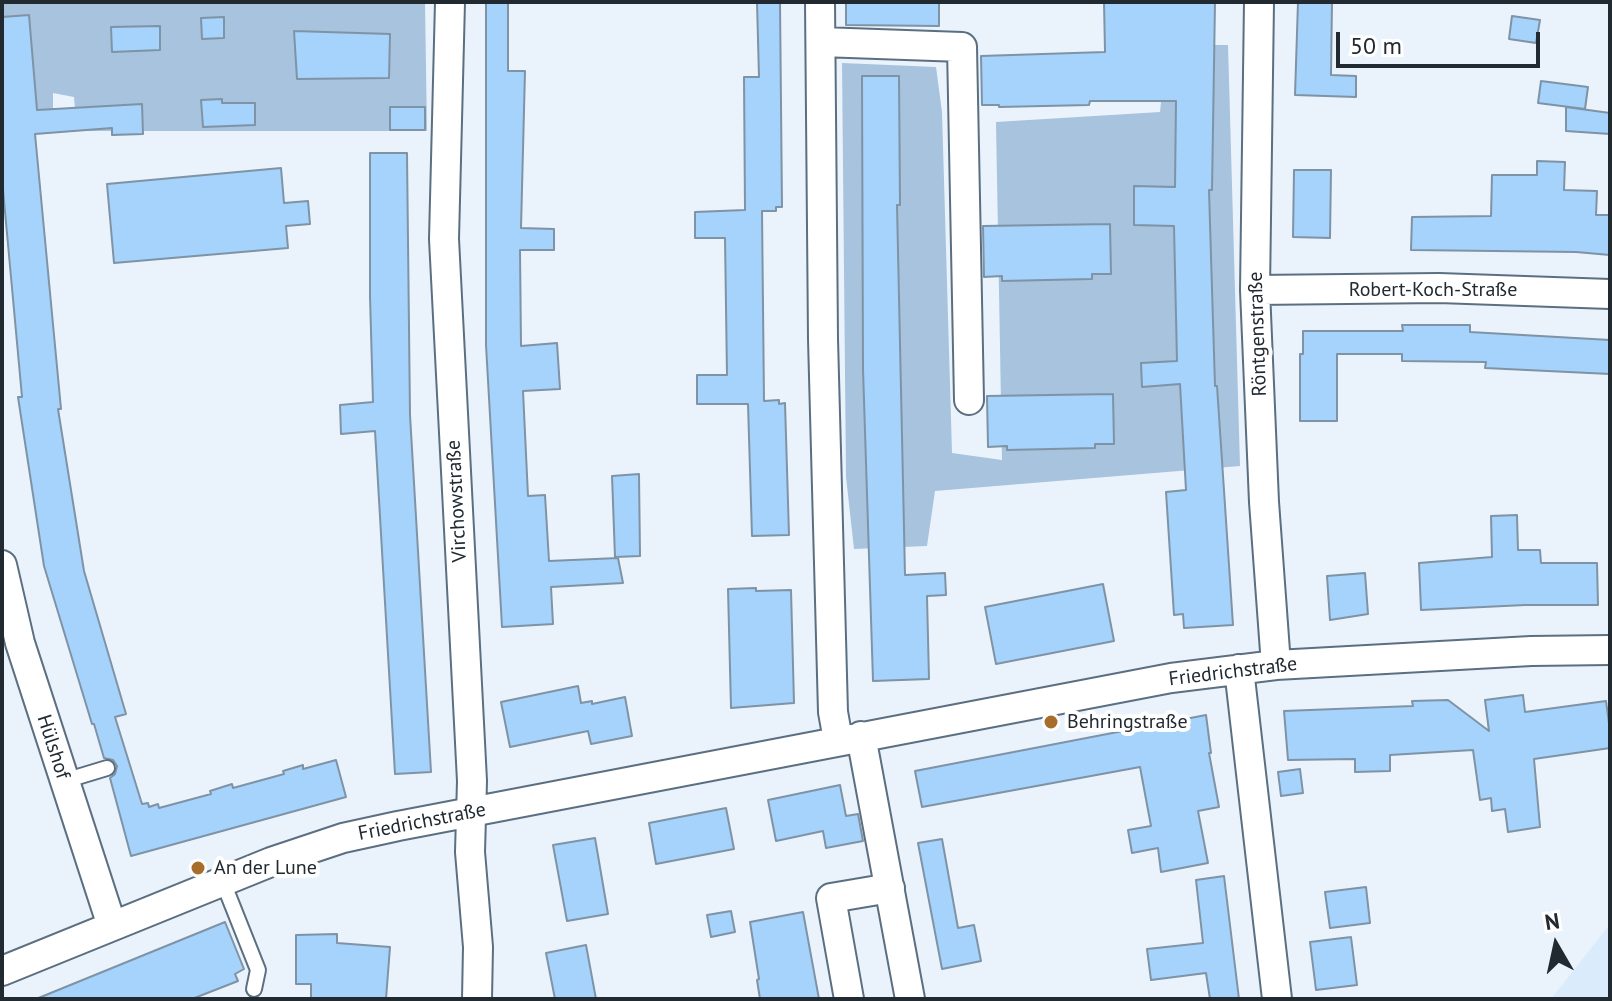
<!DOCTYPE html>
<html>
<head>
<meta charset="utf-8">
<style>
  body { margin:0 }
  #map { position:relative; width:1612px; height:1001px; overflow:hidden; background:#eaf3fc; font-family:"PT Sans",sans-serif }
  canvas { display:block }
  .frame { position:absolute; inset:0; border:4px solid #212931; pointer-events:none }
  .north { position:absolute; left:1516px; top:905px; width:80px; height:80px; -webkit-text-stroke:6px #fff; paint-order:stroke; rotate:351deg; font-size:22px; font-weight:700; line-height:32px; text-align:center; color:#212931 }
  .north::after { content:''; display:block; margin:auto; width:28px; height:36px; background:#212931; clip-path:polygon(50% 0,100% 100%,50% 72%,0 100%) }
  .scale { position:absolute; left:1336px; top:32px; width:204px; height:36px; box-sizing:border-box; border:4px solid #212931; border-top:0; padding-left:10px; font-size:24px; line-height:28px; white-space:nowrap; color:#212931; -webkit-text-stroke:6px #fff; paint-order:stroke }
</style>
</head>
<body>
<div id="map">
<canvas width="1612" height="1001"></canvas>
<div class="frame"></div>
<div class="north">N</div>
<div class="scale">50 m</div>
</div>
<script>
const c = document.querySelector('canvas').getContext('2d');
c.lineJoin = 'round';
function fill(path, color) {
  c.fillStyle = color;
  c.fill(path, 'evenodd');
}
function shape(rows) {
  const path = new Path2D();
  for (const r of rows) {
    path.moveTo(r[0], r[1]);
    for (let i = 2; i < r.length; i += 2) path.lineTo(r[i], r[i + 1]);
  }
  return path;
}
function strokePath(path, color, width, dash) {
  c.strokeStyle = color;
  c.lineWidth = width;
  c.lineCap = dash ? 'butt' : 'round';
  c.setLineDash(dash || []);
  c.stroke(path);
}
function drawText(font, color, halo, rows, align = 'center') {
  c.font = font + ' "PT Sans",sans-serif';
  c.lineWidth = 8;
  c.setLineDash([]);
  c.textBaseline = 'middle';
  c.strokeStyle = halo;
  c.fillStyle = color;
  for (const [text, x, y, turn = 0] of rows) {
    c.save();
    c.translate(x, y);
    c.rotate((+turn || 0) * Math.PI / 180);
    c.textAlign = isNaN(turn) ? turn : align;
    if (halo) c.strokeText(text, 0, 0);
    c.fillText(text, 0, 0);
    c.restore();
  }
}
fill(shape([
  [1610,924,1610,999,1551,999]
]), '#daebfb');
fill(shape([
  [2,2,425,2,427,131,77,131,74,97,53,93,53,133,2,133],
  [1167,45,1228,45,1240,466,935,491,927,546,854,549,846,477,842,63,936,67,942,112,952,453,1002,460,996,122,1160,112]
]), '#a8c3dd');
const building = shape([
  [486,2,508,2,508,71,525,71,521,228,554,229,554,250,520,250,521,346,557,343,560,389,523,391,528,496,545,495,549,561,618,558,623,583,551,587,553,624,502,627,486,345,486,2],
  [757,2,780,2,782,207,776,207,776,211,762,211,764,401,779,400,779,404,785,403,789,535,752,536,748,404,697,404,697,375,727,375,726,307,725,238,695,238,695,212,745,210,744,77,759,77,757,2],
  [846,2,939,2,939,26,846,25,846,2],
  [1104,2,1215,2,1212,190,1209,190,1212,289,1215,386,1217,386,1233,625,1184,628,1183,614,1174,615,1166,492,1186,490,1180,384,1142,387,1141,363,1177,361,1174,226,1134,225,1134,186,1175,187,1176,101,1090,101,1089,105,999,107,999,105,982,105,981,56,1105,52,1104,2],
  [1298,2,1332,2,1331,75,1356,76,1356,97,1295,95,1298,2],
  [29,15,37,110,142,104,143,134,112,135,112,128,35,134,61,409,58,409,84,571,126,714,115,717,142,804,148,803,149,807,158,804,159,808,211,794,210,791,232,784,233,788,284,774,283,771,303,765,303,769,336,760,346,797,131,856,110,778,115,774,117,766,113,760,104,758,94,724,92,724,44,566,18,397,22,397,2,179,2,17,29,15],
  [1512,16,1540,20,1536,43,1509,39,1512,16],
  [224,17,224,38,202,39,201,18,224,17],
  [160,26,160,50,112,52,111,27,160,26],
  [294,31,390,34,389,78,297,79,294,31],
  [862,76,899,76,900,205,897,205,905,575,945,573,946,595,927,596,929,679,873,681,863,369,862,76],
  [1541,81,1588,87,1585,109,1538,103,1541,81],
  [222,99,222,103,255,103,255,125,203,127,201,100,222,99],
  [390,107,425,107,425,130,390,130,390,107],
  [1566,107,1610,113,1610,134,1566,131,1566,107],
  [370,153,407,153,410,415,431,772,395,774,375,431,341,434,340,405,373,402,370,296,370,153],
  [1537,161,1565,162,1564,190,1597,191,1596,215,1610,215,1610,255,1576,252,1411,250,1412,217,1491,216,1492,175,1537,175,1537,161],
  [281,168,284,203,308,201,310,224,286,226,288,248,114,263,107,184,281,168],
  [1294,170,1331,170,1330,238,1293,237,1294,170],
  [1110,224,1111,274,1092,274,1092,279,1002,281,1002,276,984,277,983,226,1110,224],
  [1402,325,1470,325,1470,332,1610,340,1610,374,1485,368,1486,362,1402,361,1402,354,1337,354,1337,421,1300,421,1300,354,1303,354,1303,331,1403,331,1402,325],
  [1113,394,1114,444,1095,444,1095,448,1007,450,1007,446,988,447,987,396,1113,394],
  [639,474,640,556,615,557,612,476,639,474],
  [1517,515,1518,550,1540,550,1541,563,1597,563,1598,605,1525,605,1421,610,1419,563,1492,557,1491,516,1517,515],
  [1365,573,1368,614,1330,620,1327,576,1365,573],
  [1103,584,1114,641,996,664,985,607,1103,584],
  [756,588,756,591,791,590,794,703,731,708,728,589,756,588],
  [578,686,581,703,592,701,592,704,625,697,632,736,591,744,588,731,510,747,501,702,578,686],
  [1523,695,1525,712,1606,701,1610,730,1610,748,1534,759,1540,827,1508,832,1505,809,1492,811,1491,798,1480,800,1473,750,1390,755,1390,771,1355,772,1355,759,1288,760,1284,711,1413,706,1412,701,1448,700,1489,731,1485,700,1523,695],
  [1206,715,1211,753,1209,753,1219,807,1198,811,1208,863,1161,872,1158,848,1132,853,1128,830,1151,826,1140,767,922,807,915,771,1206,715],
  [1300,769,1303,793,1281,796,1278,772,1300,769],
  [840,785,846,816,858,814,863,841,826,848,823,831,776,841,768,800,840,785],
  [726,808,734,849,656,864,649,823,726,808],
  [595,838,608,914,567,921,553,845,595,838],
  [942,839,958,928,974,925,981,961,942,969,918,843,942,839],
  [1224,876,1239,999,1210,999,1206,973,1151,980,1147,949,1203,943,1196,880,1224,876],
  [1366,887,1370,923,1330,928,1325,892,1366,887],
  [731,911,735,932,711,937,707,915,731,911],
  [803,912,819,999,760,999,757,980,759,979,750,922,803,912],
  [225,922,244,969,235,974,238,981,192,999,36,999,225,922],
  [337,934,337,943,390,947,386,999,311,999,311,984,296,984,296,935,337,934],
  [1351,937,1357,985,1316,990,1310,942,1351,937],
  [586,945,596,999,555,999,546,953,586,945]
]);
fill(building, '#a6d3fb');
strokePath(building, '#7e93a6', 2);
const service = shape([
  [64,781,107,768],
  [223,882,258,970,254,989]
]);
const minor = shape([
  [450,2,444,239,472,781,470,852,478,947,477,999],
  [820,2,823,339,833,712,838,740],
  [1259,2,1255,290,1264,502,1276,665],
  [821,42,962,47,969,400],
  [1255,290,1439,288,1610,294],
  [2,565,20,643,112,926],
  [1239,669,1277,999],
  [861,736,910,999],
  [2,971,271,862,343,838,398,826,1171,678,1276,665,1531,651,1610,650],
  [849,999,831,898,890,888]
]);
strokePath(service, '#5b6f81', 18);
strokePath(minor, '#5b6f81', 32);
strokePath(service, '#fff', 14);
strokePath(minor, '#fff', 28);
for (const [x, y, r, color] of [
  [1051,722,8,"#a66d2b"],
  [198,868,8,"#a66d2b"]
]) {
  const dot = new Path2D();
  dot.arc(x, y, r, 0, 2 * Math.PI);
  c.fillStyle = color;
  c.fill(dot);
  strokePath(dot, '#fff', 3);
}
drawText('20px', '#212931', '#fff', [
  ["Robert-Koch-Straße",1433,290],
  ["Röntgenstraße",1258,334,-92],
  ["Virchowstraße",457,501,-93],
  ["Friedrichstraße",1233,672,-7],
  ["Hülshof",53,747,72],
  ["Friedrichstraße",422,822,-11]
]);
drawText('20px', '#212931', '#fff', [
  ["Behringstraße",1067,722],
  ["An der Lune",214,868]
], 'left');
</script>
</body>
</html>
